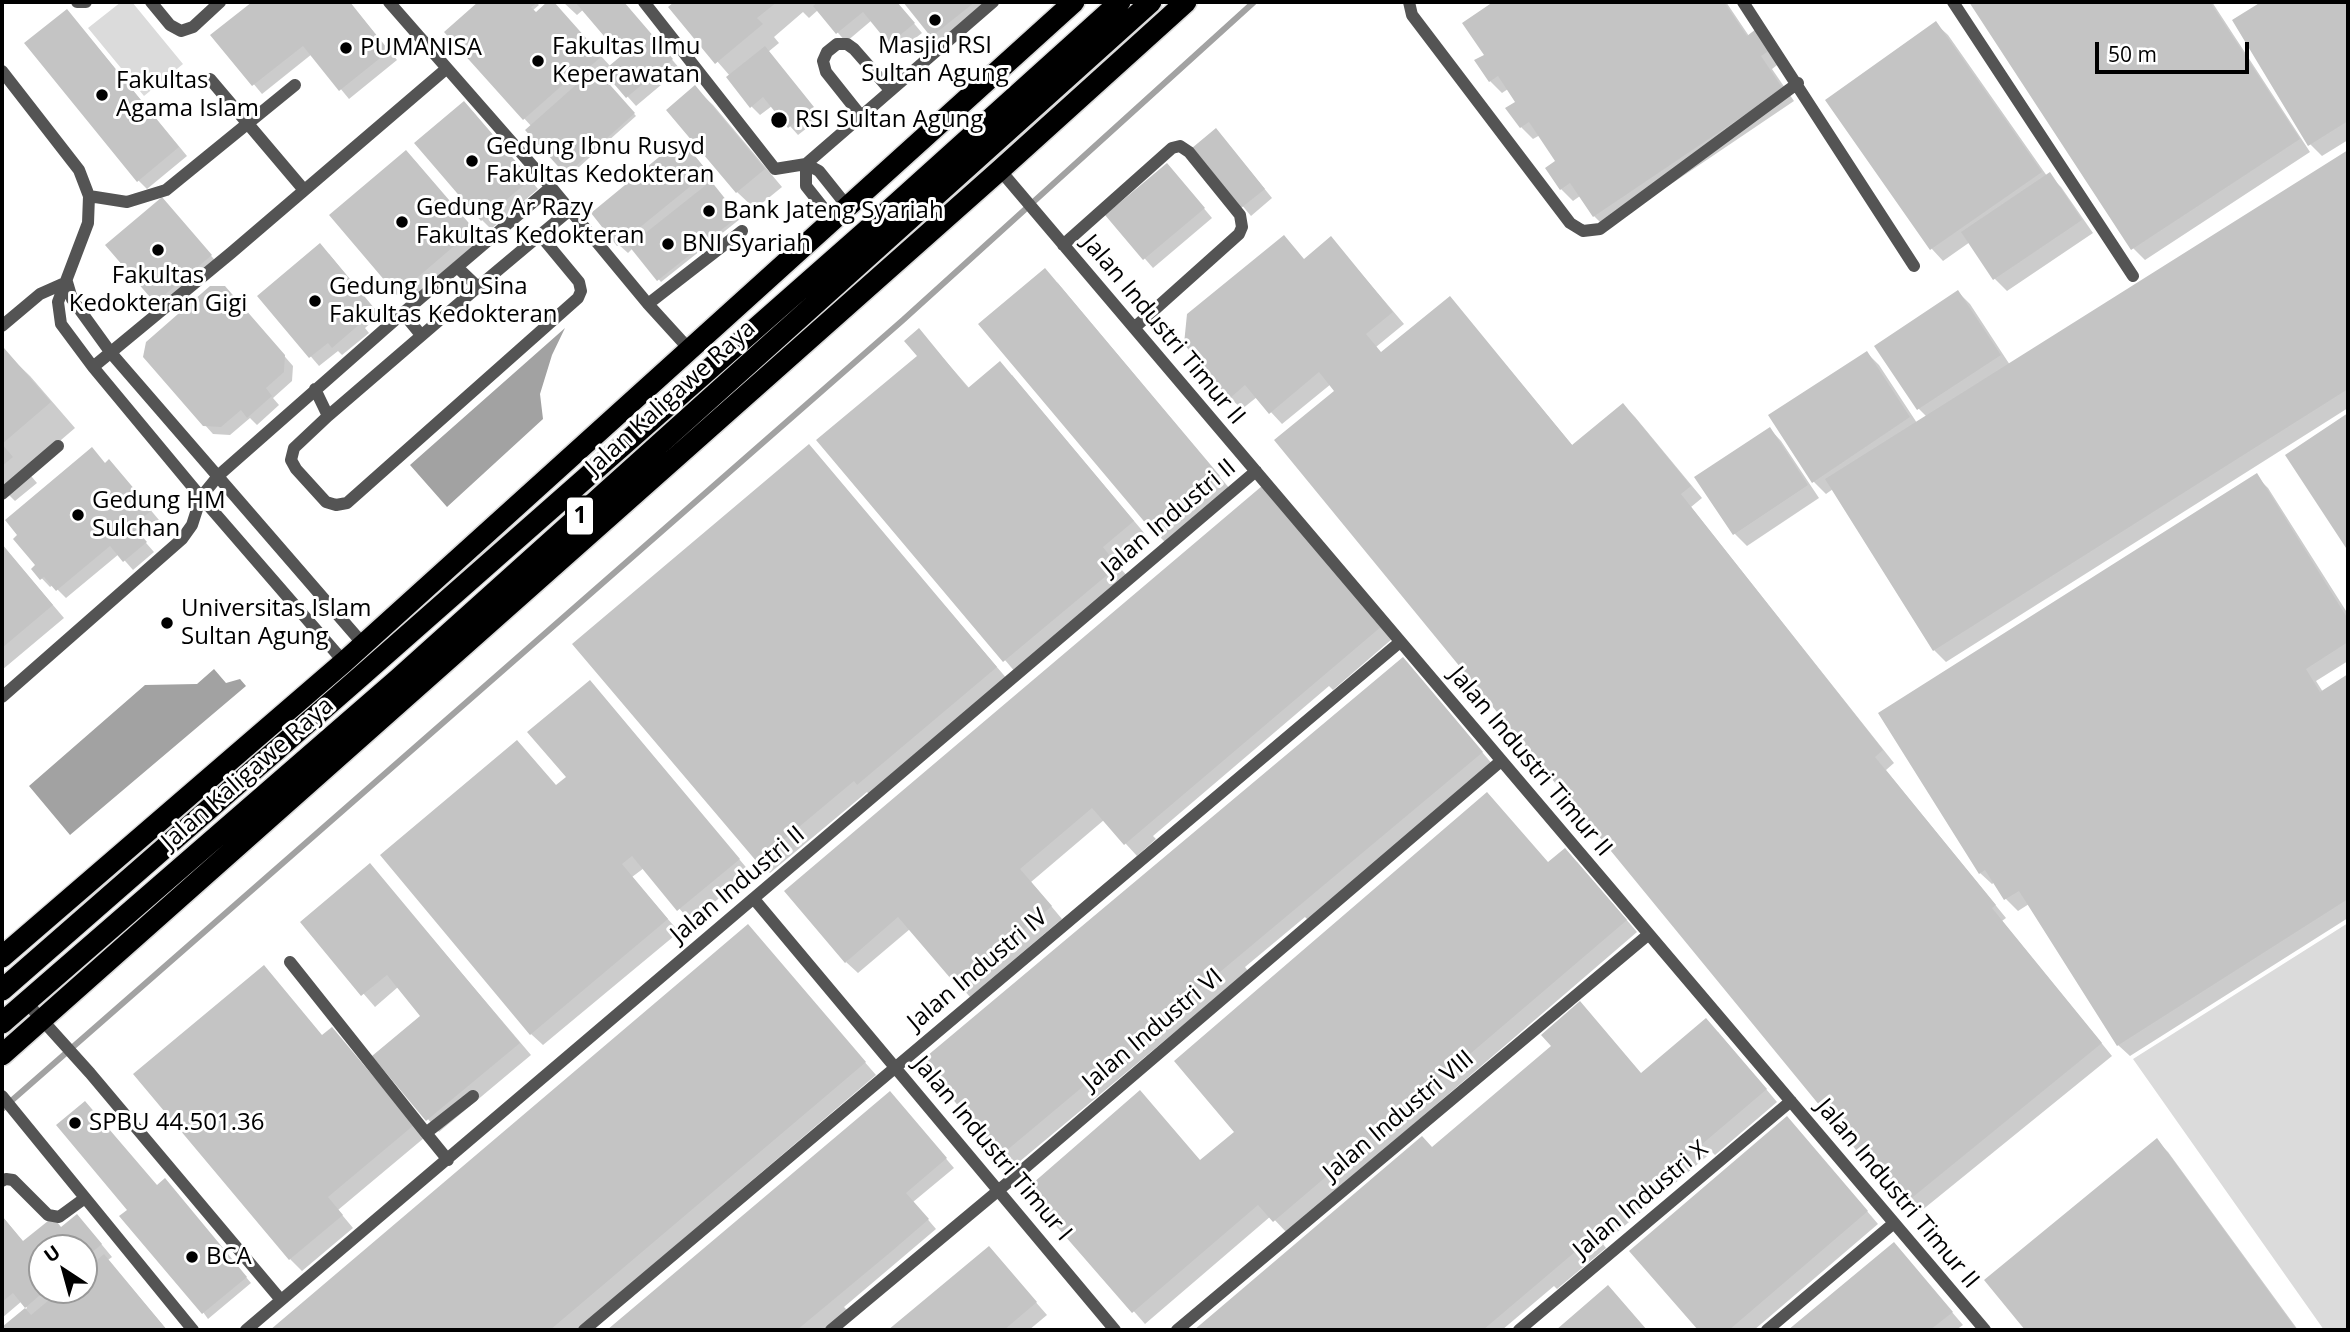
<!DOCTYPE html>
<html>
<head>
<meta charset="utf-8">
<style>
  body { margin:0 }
  #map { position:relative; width:2350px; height:1332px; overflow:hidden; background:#fff; font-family:"Open Sans",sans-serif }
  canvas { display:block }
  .frame { position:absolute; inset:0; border:4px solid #000; pointer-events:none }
  .north { position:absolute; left:28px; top:1234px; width:70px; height:70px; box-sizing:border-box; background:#fff; border:2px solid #999; border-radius:50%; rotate:324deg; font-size:19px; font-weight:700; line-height:28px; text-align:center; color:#000 }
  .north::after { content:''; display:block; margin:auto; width:24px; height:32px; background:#000; clip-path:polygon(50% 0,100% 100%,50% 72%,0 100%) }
  .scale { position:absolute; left:2095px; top:42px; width:154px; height:32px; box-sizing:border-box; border:4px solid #000; border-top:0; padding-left:9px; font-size:21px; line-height:24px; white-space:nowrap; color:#000; -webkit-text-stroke:5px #fff; paint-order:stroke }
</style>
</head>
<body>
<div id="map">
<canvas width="2350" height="1332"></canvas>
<div class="frame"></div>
<div class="north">U</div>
<div class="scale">50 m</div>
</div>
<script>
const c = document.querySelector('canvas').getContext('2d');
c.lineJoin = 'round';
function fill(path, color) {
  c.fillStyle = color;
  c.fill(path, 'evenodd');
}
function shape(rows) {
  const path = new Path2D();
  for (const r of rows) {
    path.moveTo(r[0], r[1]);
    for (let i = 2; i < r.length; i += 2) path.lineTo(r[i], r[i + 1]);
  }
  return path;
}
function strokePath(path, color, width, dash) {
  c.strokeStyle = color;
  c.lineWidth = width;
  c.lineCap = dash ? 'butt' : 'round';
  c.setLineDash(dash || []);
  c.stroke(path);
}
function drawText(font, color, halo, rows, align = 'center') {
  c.font = font + ' "Open Sans",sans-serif';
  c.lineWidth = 6;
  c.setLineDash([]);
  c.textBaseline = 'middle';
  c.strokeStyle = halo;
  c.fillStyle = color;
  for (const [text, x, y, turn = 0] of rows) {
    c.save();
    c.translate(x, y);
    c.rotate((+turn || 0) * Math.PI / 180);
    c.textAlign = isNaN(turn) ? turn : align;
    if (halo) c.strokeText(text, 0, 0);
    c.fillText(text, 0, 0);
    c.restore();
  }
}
fill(shape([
  [121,2,132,2,183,64,144,96,88,28],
  [2348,923,2348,1330,2324,1330,2133,1059]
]), '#dbdbdb');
fill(shape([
  [565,328,552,355,540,394,543,419,447,507,410,465],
  [214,669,226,683,240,679,246,686,70,835,29,786,145,685,197,684]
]), '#a2a2a2');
fill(shape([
  [255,2,349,2,397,60,349,99,312,54,262,94,213,35],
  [481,2,536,2,539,5,532,11,536,14,552,2,611,67,623,57,584,9,577,15,563,2,623,2,680,69,636,106,604,70,599,75,636,116,569,176,528,131,532,127,446,32],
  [677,2,896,2,922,33,899,51,872,20,846,42,818,10,809,18,803,12,774,37,779,43,768,52,821,117,798,135,772,106,760,115,752,107,730,76,670,7],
  [905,2,994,2,941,45],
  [1494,2,1726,2,1749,36,1756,32,1781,62,1772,69,1794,101,1606,228,1594,216,1580,196,1573,201,1561,189,1558,161,1540,135,1533,139,1521,127,1508,108,1517,102,1508,89,1502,93,1490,81,1486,55],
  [1971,2,2212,2,2310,152,2145,260,2133,248],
  [2265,2,2348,2,2348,140,2322,156,2310,144,2234,21],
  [75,20,187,156,147,189,138,180],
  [1936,24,1948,35,2047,176,2049,175,2061,187,2093,233,2007,291,1995,279,1970,242,1943,261,1932,249],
  [695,88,713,105,782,187,755,209,737,192],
  [473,112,538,189,491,229,482,220],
  [1224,139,1272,198,1251,216,1194,148],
  [690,150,715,181,712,184,740,219,661,282,633,248,628,253,619,245],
  [2348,152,2348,408,1946,662,1934,650,1833,489,1826,494,1814,482,1770,416,1867,353,1879,365,1917,423,1927,417,1919,409,1877,346,1958,292,1970,304,2010,365],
  [415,161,481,239,407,302,399,293],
  [1175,174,1212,218,1153,268,1107,215],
  [170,208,219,265,165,311,108,246],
  [1331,238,1404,324,1376,347,1382,354,1450,298,1573,446,1623,405,1635,417,1702,498,1691,507,1894,763,1886,770,2006,918,2002,921,2112,1056,1921,1211,1880,1163,1875,1167,1863,1155,1277,441,1337,391,1331,384,1282,424,1257,397,1242,409,1230,398,1305,260],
  [329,254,380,315,365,328,369,333,342,355,338,351,319,366,259,296],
  [1057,282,1230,489,1166,543,1154,531],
  [233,297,293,366,292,381,273,398,279,405,257,425,250,418,230,435,213,434,204,424],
  [930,343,970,389,1012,375,1145,534,1113,560,1129,578,1016,673,819,441,919,356],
  [4,351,30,376,75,428,26,470,37,483,15,501,4,490,2,491,2,353],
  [2348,415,2348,548,2287,455],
  [1770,429,1781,441,1819,498,1747,546,1735,534,1697,478],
  [809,447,1008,680,870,795,867,792,770,873,758,861],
  [105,464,117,470,159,520,140,536,154,552,133,570,119,554,66,598,53,585,50,587,33,569],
  [2256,476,2268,488,2348,614,2348,661,2316,681,2323,692,2348,676,2348,918,2130,1056,2118,1045,2029,904,2018,911,2006,899,1995,882,1992,884,1980,873],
  [1262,488,1392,639,1333,690,1329,686,1153,836,1156,839,1137,856,1104,820,1031,882,1062,919,970,997,910,929,858,973,846,962],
  [2,545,64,618,2,670],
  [1415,672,1493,765,1308,920,1305,917,1245,967,1248,971,1013,1167,923,1062],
  [601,694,750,872,691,922,644,868,632,877,679,932,543,1045,531,1034,568,778],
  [1577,862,1637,932,1287,1233,1271,1216,1145,1324,1027,1190,1201,1162,1549,864],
  [370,865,531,1055,439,1132,374,1056,423,1016,398,987,375,1007,302,922],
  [747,926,876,1075,576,1330,273,1330],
  [332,1029,424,1138,338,1210,353,1228,302,1271,290,1259,323,1037],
  [1718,1032,1777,1102,1715,1155,1712,1152,1603,1244,1606,1248,1557,1289,1554,1286,1502,1330,1196,1330,1422,1138,1432,1149,1642,1075],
  [890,1093,954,1168,913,1202,936,1229,844,1307,847,1310,823,1330,610,1330],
  [1798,1130,1878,1224,1754,1330,1700,1330,1632,1251],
  [2156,1140,2168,1152,2298,1330,2027,1330,1986,1280],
  [170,1186,251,1283,208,1319,130,1210,157,1187],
  [2,1216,24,1243,62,1228,88,1228,112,1257,108,1260,167,1330,2,1330,27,1308,22,1301,2,1318],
  [42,1248,84,1248,84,1290,42,1290],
  [1894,1244,1963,1325,1956,1330,1791,1330],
  [989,1248,1047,1315,1029,1330,891,1330]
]), '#0003');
strokePath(shape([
  [2,1109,903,320,1254,2]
]), '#a2a2a2', 6);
fill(shape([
  [252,2,350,2,389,51,339,91,303,46,252,86,210,35],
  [478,2,538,2,531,7,536,12,547,2,554,2,602,56,578,77,575,74,523,120,444,32],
  [575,2,624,2,673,59,626,98,603,71,621,56],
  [674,2,777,2,757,18,763,24,715,64,668,7],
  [818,2,897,2,915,23,889,44,863,12,836,34,813,6],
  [903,2,975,2,931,37],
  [1493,2,1724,2,1747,36,1756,29,1770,50,1761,56,1783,89,1593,217,1570,183,1560,190,1545,168,1555,161,1529,122,1520,128,1505,108,1515,102,1498,76,1489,82,1474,60,1484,55,1462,23],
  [1969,2,2210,2,2300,139,2131,250],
  [2261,2,2348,2,2348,121,2308,146,2232,20],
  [67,9,179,147,137,182,24,43],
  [1936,21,2042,172,1930,250,1825,100],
  [765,46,814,107,788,128,763,97,750,108,726,77],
  [595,68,635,113,566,175,525,130],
  [695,85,765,169,736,193,666,110],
  [464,101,531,179,481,221,414,143],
  [1216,128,1265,189,1241,208,1192,148],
  [681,139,708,172,617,246,591,213],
  [406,150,474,229,397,295,329,215],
  [2348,150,2348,389,1933,651,1825,479],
  [1167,163,1205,208,1143,260,1105,215],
  [2050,172,2082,220,1993,280,1961,232],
  [711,181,739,216,657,281,629,246],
  [162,197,212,255,155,303,105,245],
  [1284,235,1304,259,1331,236,1393,312,1366,334,1381,352,1450,296,1572,445,1623,403,1691,486,1681,494,1883,750,1875,757,1996,905,1992,908,2102,1043,1908,1201,1868,1151,1861,1156,1274,440,1334,391,1319,372,1269,414,1245,385,1229,399,1184,344,1187,314],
  [320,243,372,306,357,318,361,323,332,348,328,343,309,358,257,296],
  [1045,268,1220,476,1153,532,978,324],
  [210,286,225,286,285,355,284,372,266,388,272,396,247,418,241,410,221,427,203,426,143,357,146,342],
  [1958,290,2001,355,1917,410,1874,346],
  [919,328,968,388,1000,361,1134,521,1103,547,1118,566,1003,662,816,440,917,356,904,341],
  [4,348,51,402,2,444,13,457,2,466,2,351],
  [1867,351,1910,417,1812,483,1768,415],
  [2348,413,2348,551,2285,455],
  [1770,427,1808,485,1733,535,1694,477],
  [809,444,997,667,857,785,854,781,757,862,572,644],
  [92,447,105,463,109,459,152,510,133,526,147,542,123,562,110,546,56,591,44,577,40,580,31,569,35,565,13,539,17,535,5,520],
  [2257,473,2348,619,2348,642,2306,669,2320,692,2348,674,2348,899,2117,1046,2019,891,2004,900,1985,870,1979,874,1878,713],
  [1262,486,1382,626,1124,845,1092,808,1020,869,1052,906,957,986,898,917,845,963,784,891],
  [2,544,53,605,2,648],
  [1403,657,1483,752,1000,1156,921,1061],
  [590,680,740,859,677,911,632,856,622,864,668,919,530,1035,380,855,517,740,556,785,566,777,527,732],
  [1487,792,1548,862,1565,848,1627,920,1273,1222,1258,1205,1132,1313,1025,1190,1140,1090,1200,1160,1234,1132,1174,1061],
  [370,863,520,1043,426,1121,372,1056,420,1016,387,975,361,996,300,922],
  [748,924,866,1062,813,1107,550,1330,270,1330],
  [264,965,322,1035,332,1027,414,1125,328,1197,343,1215,289,1260,133,1074],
  [1580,1001,1641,1073,1706,1018,1767,1089,1483,1330,1194,1330,1422,1136,1432,1147,1551,1046,1541,1035],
  [890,1091,947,1158,906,1193,929,1219,892,1251,797,1330,607,1330],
  [85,1101,157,1185,165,1178,247,1277,202,1314,119,1216,127,1210,56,1125],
  [1787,1116,1868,1211,1729,1330,1698,1330,1629,1251],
  [2157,1138,2280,1307,2297,1330,2025,1330,1984,1280],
  [77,1214,102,1244,84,1259,84,1248,42,1248,42,1290,46,1290,25,1308,13,1293,2,1302,2,1216,23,1241,53,1217,61,1227],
  [1894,1242,1953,1312,1930,1330,1788,1330],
  [989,1246,1037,1302,1004,1330,888,1330],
  [104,1254,167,1330,2,1330,2,1327,25,1308,31,1315,61,1290,84,1290,84,1271],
  [1608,1285,1647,1330,1556,1330]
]), '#c4c4c4');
const highway = shape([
  [2,957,344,662,1074,2],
  [2,990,360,677,866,231,1120,2],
  [2,1023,398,679,1151,2],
  [2,1055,1000,170,1186,2]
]);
strokePath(highway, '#dbdbdb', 24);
strokePath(shape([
  [77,2,86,2],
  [151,2,170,25,181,31,193,27,220,2],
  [644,2,775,169,806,164,993,2],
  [1409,2,1412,15,1570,223,1583,231,1600,229,1798,83],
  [1743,2,1914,266],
  [1953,2,2133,276],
  [2,71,79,170,89,196,88,223,58,302,61,324,93,367,201,497,344,662],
  [210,79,304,190],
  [861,116,826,72,823,61,827,52,837,44,847,44,854,49,890,90],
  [806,164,806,186,833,220],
  [806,164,819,171,847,206],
  [1000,170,1985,1330],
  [551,187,648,304,689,349],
  [89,196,127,202,166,190,295,85],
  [540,235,579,282,581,291,578,298,347,503,336,505,326,502,296,469,291,460,294,448,328,416,478,287,540,235,570,210],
  [1063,245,1172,148,1180,146,1189,152,1240,215,1242,227,1239,234,1134,328],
  [457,267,478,287],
  [67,282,72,299,111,353,363,644],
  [648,304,742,231],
  [403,313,421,335],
  [2,326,40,294,67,282],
  [93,367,231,253,446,69],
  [315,389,328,416],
  [2,494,58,446],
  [2,697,182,539,192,525,201,497,219,475,403,313,551,187,389,2],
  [754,899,1115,1330],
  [290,962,426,1133],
  [26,1002,90,1073,281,1300],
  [2,1096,193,1330],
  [448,1160,426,1133,473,1096],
  [2,1181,6,1179,13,1180,48,1215,59,1217,85,1198],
  [246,1330,1256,471],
  [584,1330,1400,642],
  [831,1330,999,1190,1501,761],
  [1177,1330,1649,934],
  [1519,1330,1791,1101],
  [1767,1330,1894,1223]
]), '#545454', 12);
strokePath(highway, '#000', 21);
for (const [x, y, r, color] of [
  [935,20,7,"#000"],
  [346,48,7,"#000"],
  [538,61,7,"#000"],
  [102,95,7,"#000"],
  [779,120,9,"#000"],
  [472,161,7,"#000"],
  [709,211,7,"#000"],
  [402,222,7,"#000"],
  [668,244,7,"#000"],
  [158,250,7,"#000"],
  [315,301,7,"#000"],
  [78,515,7,"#000"],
  [167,623,7,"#000"],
  [75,1123,7,"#000"],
  [192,1257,7,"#000"]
]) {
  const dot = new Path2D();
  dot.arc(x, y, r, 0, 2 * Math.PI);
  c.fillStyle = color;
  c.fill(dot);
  strokePath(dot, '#fff', 2.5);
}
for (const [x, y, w] of [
  [580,516,28]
]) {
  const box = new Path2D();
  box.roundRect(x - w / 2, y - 19.5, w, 39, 5);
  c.fillStyle = '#fff';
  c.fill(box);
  strokePath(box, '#000', 2);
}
drawText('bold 23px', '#000', null, [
  ["1",580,516]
]);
drawText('24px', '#000', '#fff', [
  ["Masjid RSI",935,46,"center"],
  ["Sultan Agung",935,74,"center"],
  ["Fakultas Ilmu",552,47],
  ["Keperawatan",552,75],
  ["PUMANISA",360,48],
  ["Fakultas",116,81],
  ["Agama Islam",116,109],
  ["RSI Sultan Agung",795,120],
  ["Gedung Ibnu Rusyd",486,147],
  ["Fakultas Kedokteran",486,175],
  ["Gedung Ar Razy",416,208],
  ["Fakultas Kedokteran",416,236],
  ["Bank Jateng Syariah",723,211],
  ["BNI Syariah",682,244],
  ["Fakultas",158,276,"center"],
  ["Kedokteran Gigi",158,304,"center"],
  ["Gedung Ibnu Sina",329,287],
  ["Fakultas Kedokteran",329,315],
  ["Gedung HM",92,501],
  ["Sulchan",92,529],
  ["Universitas Islam",181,609],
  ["Sultan Agung",181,637],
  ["SPBU 44.501.36",89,1123],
  ["BCA",206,1257]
], 'left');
drawText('24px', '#000', '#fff', [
  ["Jalan Industri Timur II",1163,330,50],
  ["Jalan Kaligawe Raya",671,398,-42],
  ["Jalan Industri II",1169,518,-40],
  ["Jalan Industri Timur II",1530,762,50],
  ["Jalan Kaligawe Raya",248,774,-41],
  ["Jalan Industri II",738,885,-40],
  ["Jalan Industri IV",978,970,-40],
  ["Jalan Industri VI",1153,1030,-40],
  ["Jalan Industri VIII",1399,1116,-40],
  ["Jalan Industri Timur I",992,1149,50],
  ["Jalan Industri Timur II",1897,1194,50],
  ["Jalan Industri X",1641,1200,-40]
]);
</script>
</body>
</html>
